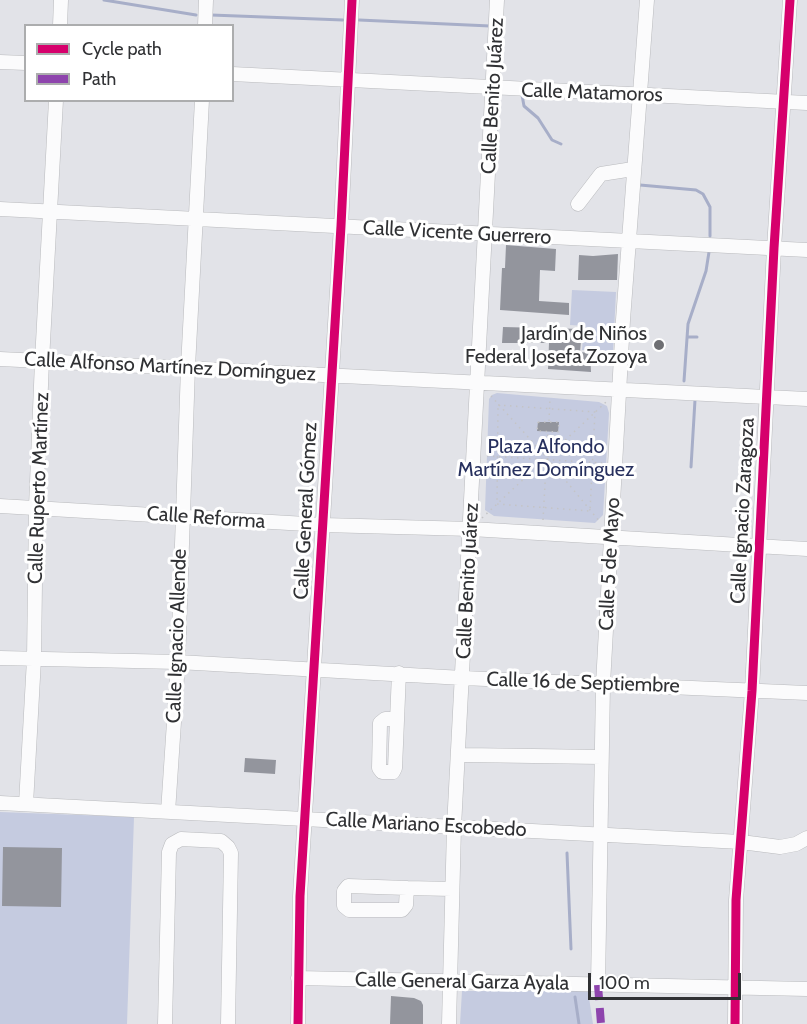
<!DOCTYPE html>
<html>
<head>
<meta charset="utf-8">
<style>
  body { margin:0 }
  #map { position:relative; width:807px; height:1024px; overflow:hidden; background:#e2e3e8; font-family:Cabin,sans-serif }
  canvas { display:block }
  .legend { position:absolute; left:24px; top:24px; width:210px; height:78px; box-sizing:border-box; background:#fff; border:2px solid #acadae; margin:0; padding:8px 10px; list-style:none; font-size:18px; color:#303134 }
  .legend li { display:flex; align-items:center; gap:12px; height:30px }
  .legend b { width:30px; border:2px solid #acadae }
  .scale { position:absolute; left:588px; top:973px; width:153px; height:27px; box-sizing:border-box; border:3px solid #303134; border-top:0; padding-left:8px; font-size:18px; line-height:21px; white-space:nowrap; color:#303134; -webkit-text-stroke:4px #fff; paint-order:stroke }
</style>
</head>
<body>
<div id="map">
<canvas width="807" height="1024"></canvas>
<ul class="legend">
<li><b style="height:8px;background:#d6006c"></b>Cycle path</li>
<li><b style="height:8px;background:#8e44ad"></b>Path</li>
</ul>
<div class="scale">100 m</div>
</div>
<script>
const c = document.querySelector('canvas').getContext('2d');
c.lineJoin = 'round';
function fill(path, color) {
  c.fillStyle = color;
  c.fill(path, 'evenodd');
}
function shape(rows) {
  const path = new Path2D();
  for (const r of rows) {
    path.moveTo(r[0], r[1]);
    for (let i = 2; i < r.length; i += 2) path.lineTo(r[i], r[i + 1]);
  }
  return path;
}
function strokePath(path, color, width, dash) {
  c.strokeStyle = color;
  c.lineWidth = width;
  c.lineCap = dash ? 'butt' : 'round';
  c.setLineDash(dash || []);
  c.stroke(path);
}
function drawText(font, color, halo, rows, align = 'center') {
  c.font = font + ' Cabin,sans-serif';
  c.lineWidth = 6;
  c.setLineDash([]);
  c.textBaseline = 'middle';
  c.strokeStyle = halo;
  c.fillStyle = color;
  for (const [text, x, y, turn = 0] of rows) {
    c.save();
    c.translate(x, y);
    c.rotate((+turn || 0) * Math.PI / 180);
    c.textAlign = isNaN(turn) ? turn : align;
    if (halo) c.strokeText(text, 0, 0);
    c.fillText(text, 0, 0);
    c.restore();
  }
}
fill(shape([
  [572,290,616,292,613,352,582,350,584,326,570,325],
  [497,393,599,402,607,406,609,413,603,515,595,523,494,516,485,510,489,399,492,395],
  [0,812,134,817,127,1024,0,1024],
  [462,991,588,991,593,1024,460,1024]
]), '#c5cbe0');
strokePath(shape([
  [104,0,196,15],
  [211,15,343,20],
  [359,20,490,26],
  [522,95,524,106,538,118,552,140,561,144],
  [640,185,696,190,703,194,710,207,710,236],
  [687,337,697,337],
  [684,381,688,324,706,271,709,252],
  [691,467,695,400],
  [567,853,571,949],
  [575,997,579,1024]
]), '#a7aec8', 3);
fill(shape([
  [506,245,556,249,555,271,540,270,539,301,569,303,569,315,500,310,502,268,505,268],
  [618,254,617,280,578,280,579,255,593,256],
  [503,327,582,329,580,352,590,353,591,372,548,369,549,343,502,343],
  [538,422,559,422,558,432,537,431],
  [245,758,276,760,275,774,244,772],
  [3,847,62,848,61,907,2,906],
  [391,996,414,998,421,1001,423,1005,423,1024,390,1024]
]), '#93959d');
const minor = shape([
  [60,26,61,0],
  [205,26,206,0],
  [0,62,26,63],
  [232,74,807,103],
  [578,204,601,174,633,169],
  [0,209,807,250],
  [0,359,807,399],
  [0,506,323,525,471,529,807,549],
  [0,658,178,662,463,678,807,693],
  [397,719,385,719,380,723,379,768,382,772,393,772,395,768,399,673],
  [465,755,601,757],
  [0,803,741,842,780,847,796,844,807,838],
  [26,804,34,659,36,507,42,361,56,100],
  [168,812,178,662,188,367,202,100],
  [407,888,406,905,402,910,349,910,344,906,344,891,348,886,407,888,452,889],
  [298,978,807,989],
  [598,985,603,684,623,320,647,0],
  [165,1024,169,852,172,844,181,839,221,841,228,847,231,853,228,1024],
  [298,1024,300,896,341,226,352,0],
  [449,1024,454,827,497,0],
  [735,1024,736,900,752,691,774,248,790,0]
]);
strokePath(minor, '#b9babd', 15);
strokePath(shape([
  [491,396,547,458,600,522],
  [498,405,595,412,590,511,497,504,498,405],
  [549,421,550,399],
  [538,422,559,422,558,432,537,431,538,422],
  [487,456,602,463],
  [482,518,606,402],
  [543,520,548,431]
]), '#c4c4c6', 1.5, [1.5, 4.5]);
strokePath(minor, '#fbfbfc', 14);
strokePath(shape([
  [598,985,601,1024]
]), '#8e44ad', 8, [15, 8]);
strokePath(shape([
  [298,1024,300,896,341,226,352,0],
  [735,1024,736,900,752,691,774,248,790,0]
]), '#d6006c', 9);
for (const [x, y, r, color] of [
  [659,345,6,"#6e6f73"]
]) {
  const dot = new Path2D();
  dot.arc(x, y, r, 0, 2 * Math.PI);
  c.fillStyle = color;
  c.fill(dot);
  strokePath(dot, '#fff', 2);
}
drawText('20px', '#303134', '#fff', [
  ["Calle Matamoros",592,93,2],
  ["Calle Benito Juárez",493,96,-87],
  ["Calle Vicente Guerrero",457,233,3],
  ["Calle Alfonso Martínez Domínguez",170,367,3],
  ["Calle Ruperto Martínez",39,488,-88],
  ["Calle General Gómez",306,511,-87],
  ["Calle Ignacio Zaragoza",743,511,-87],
  ["Calle Reforma",206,518,4],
  ["Calle 5 de Mayo",610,564,-87],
  ["Calle Benito Juárez",468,581,-87],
  ["Calle Ignacio Allende",177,636,-88],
  ["Calle 16 de Septiembre",583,683,2],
  ["Calle Mariano Escobedo",426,825,3],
  ["Calle General Garza Ayala",462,982,1]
]);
drawText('20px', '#303134', '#fff', [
  ["Jardín de Niños",647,334],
  ["Federal Josefa Zozoya",647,357]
], 'right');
drawText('20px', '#27305e', '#fff', [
  ["Plaza Alfondo",546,447],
  ["Martínez Domínguez",546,470]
]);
</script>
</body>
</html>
